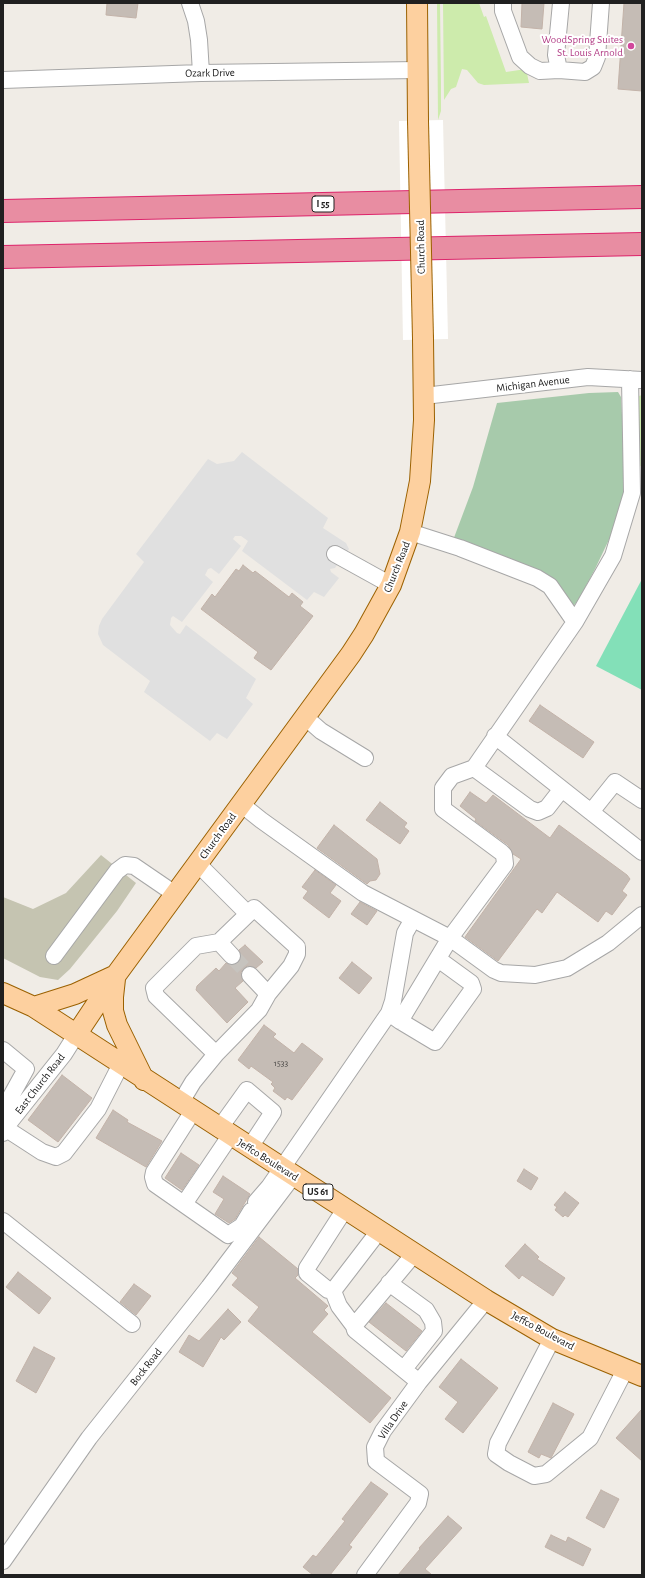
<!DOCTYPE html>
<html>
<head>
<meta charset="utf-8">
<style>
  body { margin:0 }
  #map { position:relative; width:645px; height:1578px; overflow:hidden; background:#f0ece6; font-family:"Alegreya Sans",sans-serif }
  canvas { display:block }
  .frame { position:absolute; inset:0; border:4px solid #202020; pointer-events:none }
</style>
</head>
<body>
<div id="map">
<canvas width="645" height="1578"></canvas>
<div class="frame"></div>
</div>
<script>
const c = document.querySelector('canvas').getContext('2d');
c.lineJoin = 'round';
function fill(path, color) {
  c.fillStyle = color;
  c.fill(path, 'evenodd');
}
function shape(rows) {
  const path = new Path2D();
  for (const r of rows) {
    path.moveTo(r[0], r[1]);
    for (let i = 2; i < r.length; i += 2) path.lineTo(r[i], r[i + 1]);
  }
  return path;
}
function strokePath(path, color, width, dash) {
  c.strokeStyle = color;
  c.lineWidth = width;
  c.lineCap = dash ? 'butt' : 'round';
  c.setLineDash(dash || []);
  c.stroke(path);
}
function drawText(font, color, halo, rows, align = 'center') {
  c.font = font + ' "Alegreya Sans",sans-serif';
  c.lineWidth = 4;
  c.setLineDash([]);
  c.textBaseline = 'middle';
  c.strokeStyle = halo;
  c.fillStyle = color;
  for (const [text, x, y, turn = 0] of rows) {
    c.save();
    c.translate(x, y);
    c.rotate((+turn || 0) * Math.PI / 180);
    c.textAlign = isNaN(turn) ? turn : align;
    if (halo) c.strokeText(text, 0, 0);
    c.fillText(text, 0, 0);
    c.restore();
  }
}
fill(shape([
  [101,855,136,883,117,911,70,969,58,980,40,977,3,958,3,897,33,909,66,893]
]), '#c5c4b1');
fill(shape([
  [437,3,440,3,441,83,441,111,438,120],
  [443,3,479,3,484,17,486,16,506,72,526,69,529,83,484,85,478,83,467,70,462,69,456,87,451,89,444,100],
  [642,395,642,465,639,467,637,401,639,396]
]), '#cdebac');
fill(shape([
  [618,392,621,397,626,488,615,527,595,569,579,599,572,608,561,594,452,543,473,487,497,403,589,393]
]), '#a7caab');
fill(shape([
  [642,579,642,690,596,666]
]), '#83e0b8');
fill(shape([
  [242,452,328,518,323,528,346,543,349,549,335,568,330,569,331,572,339,578,324,597,314,592,307,600,242,551,248,541,241,536,235,536,233,539,241,546,219,574,211,568,208,569,205,575,213,582,182,622,173,616,171,618,170,625,177,633,180,634,186,625,256,679,246,698,253,704,227,739,217,733,210,741,144,692,150,681,103,645,98,634,99,626,102,619,144,562,136,554,208,459,217,464,234,461]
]), '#e0e0e0');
fill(shape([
  [443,120,448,339,403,340,399,121]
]), '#fff');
const building = shape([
  [107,3,138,3,136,18,106,15,107,3],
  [522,3,544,3,542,29,521,27,522,3],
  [624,3,642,3,642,91,618,89,624,3],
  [243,565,253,573,255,571,289,597,292,593,303,602,300,606,313,616,271,670,254,658,258,652,201,609,212,594,215,597,236,569,239,571,243,565],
  [540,705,594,742,583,758,529,721,540,705],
  [470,792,486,803,493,795,550,838,559,825,627,875,630,879,622,891,627,895,612,915,606,911,598,922,557,892,542,913,537,909,498,961,465,937,521,859,513,854,508,845,475,821,476,819,460,806,470,792],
  [380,802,407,823,404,827,409,831,400,844,366,820,380,802],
  [334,825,377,859,380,874,376,880,370,881,367,884,317,848,334,825],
  [315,870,336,885,330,893,341,901,329,918,303,898,308,891,302,887,315,870],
  [360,902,377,911,367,925,351,914,360,902],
  [245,945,263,962,256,968,247,966,241,972,243,981,235,988,248,1002,227,1023,196,990,197,986,216,968,219,971,226,963,234,965,238,963,241,958,239,950,245,945],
  [352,962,372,978,359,994,339,978,352,962],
  [264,1025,276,1034,273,1037,294,1053,302,1043,323,1059,292,1100,287,1097,285,1100,273,1091,275,1088,271,1084,273,1082,251,1066,249,1069,238,1060,264,1025],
  [62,1075,92,1098,58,1142,28,1120,62,1075],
  [113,1110,128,1120,127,1122,162,1141,146,1167,96,1138,113,1110],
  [181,1153,199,1165,182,1190,165,1178,181,1153],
  [524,1169,538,1178,531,1190,517,1181,524,1169],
  [223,1176,250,1194,235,1219,229,1223,215,1214,224,1199,213,1192,223,1176],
  [565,1192,579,1203,568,1217,565,1215,563,1217,555,1210,557,1207,554,1205,565,1192],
  [259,1237,298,1269,298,1275,295,1278,328,1306,324,1310,328,1314,312,1332,391,1398,370,1423,248,1321,259,1307,232,1285,238,1278,232,1273,259,1237],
  [525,1244,539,1257,537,1259,565,1278,553,1296,522,1275,519,1279,505,1266,525,1244],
  [18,1272,51,1298,39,1314,6,1287,18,1272],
  [134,1284,151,1296,136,1315,120,1302,134,1284],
  [386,1303,422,1331,406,1351,369,1322,386,1303],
  [228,1309,241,1322,224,1340,221,1337,203,1367,179,1352,189,1335,199,1341,228,1309],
  [34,1347,55,1358,36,1393,16,1381,34,1347],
  [461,1359,498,1388,463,1433,445,1419,458,1402,439,1387,461,1359],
  [553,1403,574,1414,551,1458,541,1454,539,1458,528,1452,553,1403],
  [642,1409,642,1461,616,1438,642,1409],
  [371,1482,388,1494,349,1545,352,1547,330,1575,313,1575,303,1567,313,1555,316,1557,345,1521,342,1519,371,1482],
  [601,1490,619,1499,604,1528,586,1518,601,1490],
  [448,1516,462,1528,425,1569,432,1575,398,1575,420,1549,419,1548,448,1516],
  [551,1535,566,1542,568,1537,591,1549,583,1566,545,1547,551,1535]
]);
fill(building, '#c5bcb5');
strokePath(building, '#c2b2a8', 1);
strokePath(shape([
  [232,956,250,975]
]), '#c6c3be', 16, [16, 8]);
const minor = shape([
  [190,3,196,21,199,40,201,73],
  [503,3,503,11,520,57,530,66,540,71,559,70],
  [561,3,556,55,559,70,585,72,593,67,597,57,601,3],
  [3,80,201,73,418,70],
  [424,396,588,377,642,380],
  [410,532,460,548,537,578,550,586,575,622],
  [335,554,391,585],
  [305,717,321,731,365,758],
  [495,736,591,812,615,782,642,800],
  [474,768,530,809,538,812,547,808,561,790],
  [241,804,261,820,363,893,450,938,494,970,501,973,535,975,567,968,608,943,642,915],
  [591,812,642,852],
  [198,864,248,914,219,942,196,946,154,988,156,996,216,1054],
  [248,914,254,908,297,947,297,954,291,966,268,994],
  [219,942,232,956],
  [54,956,117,871,125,865,134,866,175,894],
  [389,1013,400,1021,450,938,505,864,504,855,501,852,443,809,443,788,452,776,474,768,575,622,613,556,632,493,630,379],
  [400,1021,435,1042,473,989,471,983,438,959],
  [3,1050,26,1069,4,1109,5,1128,3,1128],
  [181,1102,193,1082,216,1054,259,1010,268,994,250,975],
  [193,1111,154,1172,153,1177,155,1184,228,1235,242,1226,251,1211],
  [5,1128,42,1152,56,1157,64,1153,98,1109,121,1064],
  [219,1129,247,1090,273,1112,250,1147],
  [3,1133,5,1128,64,1054,76,1035],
  [256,1202,269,1187,389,1013,393,1001,405,933,413,919],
  [184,1204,230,1136],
  [345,1209,307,1268,307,1273,328,1290,333,1291,379,1231],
  [3,1221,132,1324],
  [414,1254,354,1326,355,1330,419,1382],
  [389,1283,426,1310,433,1322,434,1331,404,1369],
  [333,1291,339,1306,354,1326],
  [552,1339,498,1443,496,1454,509,1463,534,1476,546,1474,590,1438,625,1370],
  [3,1561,89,1438,209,1287,293,1176],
  [365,1575,418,1503,420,1494,376,1461,375,1447,383,1431,419,1382,486,1300]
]);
const major = shape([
  [417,3,418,121],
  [115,979,113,997,113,1011,117,1025,144,1080],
  [3,993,34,1007,486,1300,552,1339,642,1376],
  [34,1007,75,994,116,975],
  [76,1035,116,975,351,654,364,634,391,585,410,532,420,481,424,420,423,339]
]);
const highway = shape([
  [3,211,642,197],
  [3,257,642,244]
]);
strokePath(minor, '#a7a7a7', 18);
strokePath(major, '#9b6100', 22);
strokePath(highway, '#dd246b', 24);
strokePath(minor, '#fff', 16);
strokePath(major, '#fdd09f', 20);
strokePath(highway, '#e88da2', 22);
const majorBridge = shape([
  [418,121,423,339]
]);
strokePath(majorBridge, '#9b6100', 22, []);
strokePath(majorBridge, '#fdd09f', 20);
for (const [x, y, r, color] of [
  [631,46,4,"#d1479c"]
]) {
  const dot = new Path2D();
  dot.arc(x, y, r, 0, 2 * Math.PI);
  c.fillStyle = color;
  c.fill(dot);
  strokePath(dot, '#fff', 1.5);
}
drawText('9px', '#494745', null, [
  ["1533",281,1063]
]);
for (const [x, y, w] of [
  [323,204,22],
  [318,1192,30]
]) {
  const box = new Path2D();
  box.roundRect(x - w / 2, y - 8, w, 16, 3);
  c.fillStyle = '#fff';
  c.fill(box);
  strokePath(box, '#202020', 1);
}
drawText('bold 10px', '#202020', null, [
  ["I 55",323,204],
  ["US 61",318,1192]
]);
drawText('11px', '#b23c85', '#fff', [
  ["WoodSpring Suites",623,40],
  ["St. Louis Arnold",623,53]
], 'right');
drawText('11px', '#202020', '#fff', [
  ["Ozark Drive",210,73,-1],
  ["Church Road",421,247,-91],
  ["Michigan Avenue",533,384,-7],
  ["Church Road",397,567,-68],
  ["Church Road",218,836,-54],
  ["East Church Road",40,1084,-52],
  ["Jeffco Boulevard",268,1160,32],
  ["Jeffco Boulevard",543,1331,28],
  ["Bock Road",146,1367,-52],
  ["Villa Drive",393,1420,-56]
]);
</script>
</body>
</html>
